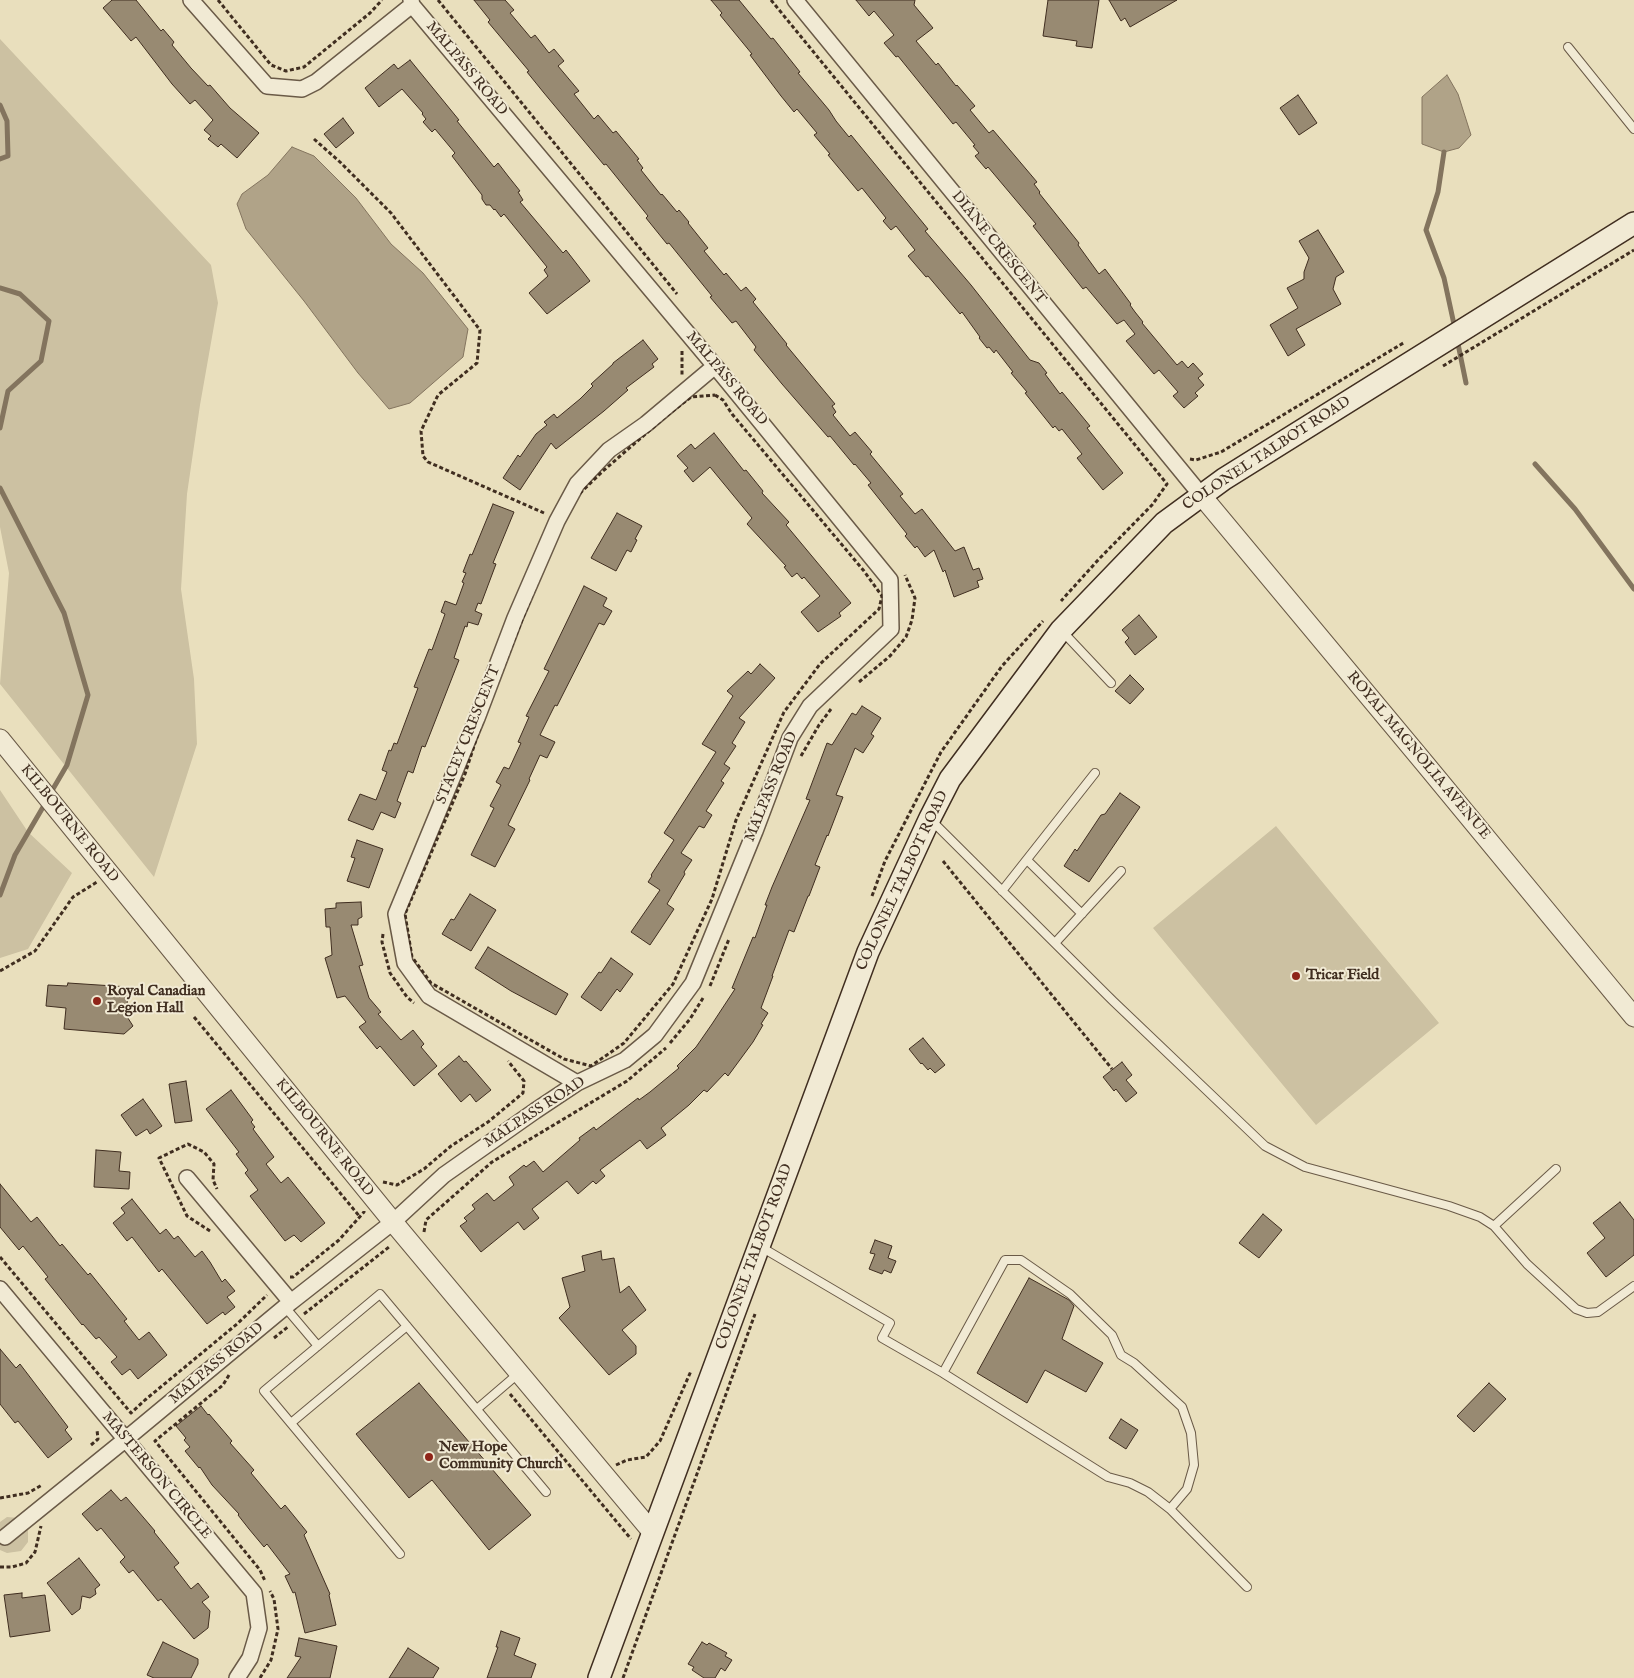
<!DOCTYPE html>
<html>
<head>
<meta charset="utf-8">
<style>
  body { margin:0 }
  canvas { display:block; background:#e9dfbd }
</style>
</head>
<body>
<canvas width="1634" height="1678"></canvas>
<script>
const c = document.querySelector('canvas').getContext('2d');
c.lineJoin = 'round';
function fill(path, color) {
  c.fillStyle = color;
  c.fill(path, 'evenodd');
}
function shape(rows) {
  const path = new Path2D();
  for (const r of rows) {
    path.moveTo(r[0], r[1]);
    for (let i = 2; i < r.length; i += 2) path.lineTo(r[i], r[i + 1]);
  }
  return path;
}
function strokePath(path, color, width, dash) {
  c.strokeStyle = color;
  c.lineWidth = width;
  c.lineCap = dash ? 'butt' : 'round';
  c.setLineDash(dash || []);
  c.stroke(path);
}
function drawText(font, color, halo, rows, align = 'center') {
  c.font = font + ' "IM FELL English",serif';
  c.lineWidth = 4;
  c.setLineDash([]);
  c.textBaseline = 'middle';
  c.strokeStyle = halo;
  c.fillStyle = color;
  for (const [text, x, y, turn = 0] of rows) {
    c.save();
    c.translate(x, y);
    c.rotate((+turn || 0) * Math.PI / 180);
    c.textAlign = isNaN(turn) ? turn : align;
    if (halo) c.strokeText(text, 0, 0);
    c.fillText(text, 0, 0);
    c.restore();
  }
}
fill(shape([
  [0,39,211,265,218,303,200,405,187,494,181,589,194,679,197,744,154,877,0,684,9,573,0,527],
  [0,790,28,832,72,873,28,949,0,958],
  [1276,826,1439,1023,1316,1125,1153,928],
  [7,1517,19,1518,28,1529,28,1542,21,1551,7,1553,0,1550,0,1522]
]), '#ccc1a2');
const water = shape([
  [1447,75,1458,94,1471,135,1459,148,1444,152,1422,144,1422,97,1447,75],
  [292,147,314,156,356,198,391,244,423,273,468,329,463,357,410,403,389,409,358,373,304,301,246,229,237,204,242,194,268,175,292,147]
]);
fill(water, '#b0a388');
strokePath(water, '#83745e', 1);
strokePath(shape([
  [0,105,7,121,8,156,0,159],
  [1444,152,1438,192,1426,230,1444,278,1455,329],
  [0,288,20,294,49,321,41,361,8,391,0,428],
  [1457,339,1466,383],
  [1535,464,1575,509,1634,589],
  [0,488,64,613,88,695,67,765,50,794],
  [0,895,15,855,46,802]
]), '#83745e', 5);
const building = shape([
  [112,0,136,0,161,31,163,29,174,42,172,45,191,68,208,86,210,85,230,108,259,133,237,158,221,144,218,147,208,139,211,136,204,130,213,120,195,100,190,104,172,84,136,37,131,41,103,8,112,0],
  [474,0,505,0,514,10,510,13,531,38,535,35,549,53,554,49,564,61,558,66,579,91,574,94,594,119,598,115,613,133,616,131,639,159,637,160,643,168,641,170,661,195,662,194,677,212,679,210,689,222,688,223,708,248,704,251,724,275,726,273,741,291,746,287,756,299,753,302,787,344,786,345,835,404,832,406,836,412,833,415,850,436,855,432,872,452,870,454,903,494,900,496,915,514,922,509,955,551,964,547,973,570,979,568,983,579,977,581,979,587,954,597,945,570,943,572,934,550,925,557,917,546,915,548,905,536,907,534,868,485,871,483,855,464,854,465,830,436,828,437,782,384,754,350,756,347,736,321,732,323,710,297,712,296,669,243,667,244,646,218,648,216,606,164,604,165,544,93,527,72,529,71,488,22,490,20,474,0],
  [711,0,739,0,771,39,773,38,800,72,798,73,829,110,836,121,849,137,851,135,928,229,925,231,971,285,1030,360,1039,363,1047,373,1045,374,1060,394,1062,392,1090,426,1087,428,1123,473,1103,490,1077,458,1082,454,1062,429,1059,431,1055,426,1053,428,1025,393,1027,392,1011,373,1013,372,996,350,994,353,989,347,987,348,979,338,980,337,962,312,960,314,928,276,926,277,908,256,915,250,896,226,891,230,883,221,886,218,862,188,858,191,828,155,830,154,814,135,817,133,797,109,794,112,781,96,750,55,752,54,720,15,722,13,711,0],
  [856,0,915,0,914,5,933,28,916,41,936,65,938,63,956,86,957,85,975,106,970,110,989,133,993,130,1037,182,1034,184,1040,192,1039,193,1079,243,1078,245,1099,274,1105,269,1131,304,1130,305,1135,312,1143,322,1142,323,1177,365,1182,361,1188,368,1193,363,1203,374,1198,378,1204,385,1195,393,1198,396,1184,408,1173,396,1178,392,1159,370,1154,374,1126,341,1135,334,1124,320,1117,324,1086,287,1083,289,1033,226,1036,224,988,167,986,169,975,156,979,153,973,146,975,145,956,122,953,124,898,56,896,57,884,43,894,35,874,11,869,16,856,0],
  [1048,0,1099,0,1092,48,1076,46,1077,41,1043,36,1048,0],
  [1109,0,1177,0,1130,27,1125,18,1121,21,1109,0],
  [410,60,459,120,457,121,494,167,498,163,508,176,520,191,518,192,523,200,520,202,563,253,566,250,590,281,547,314,529,293,548,276,544,270,547,267,504,214,501,217,495,209,494,210,490,205,486,205,482,199,482,195,452,156,455,153,435,129,432,132,423,122,426,119,422,114,423,113,402,89,379,107,365,88,394,64,398,69,410,60],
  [1298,95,1317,123,1299,135,1280,108,1298,95],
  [343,118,354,133,336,148,324,134,343,118],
  [1318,230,1344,272,1336,277,1333,289,1341,304,1296,329,1305,345,1288,356,1270,325,1298,308,1287,288,1304,279,1304,272,1309,258,1299,241,1318,230],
  [643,340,658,359,652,364,654,367,626,388,628,390,604,411,556,449,551,443,520,490,503,478,518,455,520,457,536,434,547,425,544,422,554,414,557,418,580,399,593,386,591,384,613,364,613,363,643,340],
  [714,433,744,471,746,470,763,491,762,493,789,522,786,525,851,603,839,613,841,616,818,632,801,612,820,596,804,577,802,579,797,573,792,577,784,567,786,566,747,524,752,518,710,467,693,482,684,471,688,468,677,456,691,444,695,449,714,433],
  [493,504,514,512,493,563,496,564,481,604,478,603,475,611,482,614,478,625,468,622,467,627,465,626,454,658,459,660,425,747,422,746,413,773,408,771,397,801,401,803,395,818,381,812,373,830,348,820,360,794,376,800,387,772,382,770,389,750,391,751,394,743,397,744,418,688,414,687,429,649,432,650,445,614,441,612,445,601,456,605,464,583,462,582,466,573,463,572,470,554,472,555,493,504],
  [617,513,642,526,635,539,637,540,631,552,627,550,616,571,591,558,617,513],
  [584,586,607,598,603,606,612,611,604,625,599,623,557,706,555,705,540,735,555,742,547,758,540,755,529,779,530,780,508,825,515,829,495,867,471,855,494,808,490,806,501,785,496,782,504,767,509,769,521,743,518,742,529,717,526,716,549,671,544,669,584,586],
  [1139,615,1157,637,1135,655,1125,642,1129,638,1122,630,1139,615],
  [760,664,775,678,739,718,745,722,732,743,736,746,724,764,730,768,721,781,724,783,706,811,712,815,704,828,699,826,681,853,692,860,684,872,685,874,667,904,674,909,650,945,631,932,660,890,648,882,652,876,651,875,674,840,664,833,716,752,702,744,733,696,727,691,748,671,751,674,760,664],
  [1130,675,1144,689,1130,704,1115,691,1130,675],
  [862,706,881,718,871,734,874,736,863,753,855,748,836,795,843,797,828,836,827,835,815,865,820,867,809,896,808,896,794,932,789,930,772,976,773,976,761,1008,768,1013,761,1024,763,1025,753,1042,728,1076,725,1073,707,1092,704,1090,689,1105,661,1128,666,1135,647,1149,640,1140,600,1170,605,1176,596,1184,593,1181,578,1194,567,1181,532,1209,539,1218,524,1230,518,1222,481,1252,460,1226,467,1221,464,1218,475,1209,472,1205,487,1193,494,1201,514,1185,509,1177,524,1165,526,1167,534,1161,543,1172,580,1140,579,1138,594,1127,596,1130,638,1098,639,1100,650,1092,679,1068,677,1066,696,1047,712,1024,735,989,732,988,753,937,755,938,767,905,765,905,772,887,810,800,806,799,827,743,832,745,852,713,856,715,862,706],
  [1120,793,1140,807,1089,882,1064,866,1075,849,1077,851,1101,815,1105,814,1120,793],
  [357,840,383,849,369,888,347,881,355,858,351,857,357,840],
  [470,894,496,910,471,951,442,934,451,919,454,920,470,894],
  [361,902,362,917,358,919,358,925,351,925,363,965,359,966,369,998,381,1012,378,1014,401,1040,413,1030,424,1044,421,1047,437,1066,414,1086,380,1046,377,1049,359,1027,366,1022,345,996,337,998,325,958,332,955,330,927,326,927,325,909,336,908,336,903,361,902],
  [488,947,568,994,556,1015,511,991,475,968,488,947],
  [611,958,633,974,620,992,617,989,601,1011,581,997,599,972,601,973,611,958],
  [68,983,129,987,126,1015,133,1026,124,1034,64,1029,66,1008,46,1006,48,985,67,986,68,983],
  [923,1038,945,1065,935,1073,930,1068,928,1070,922,1063,921,1064,909,1049,923,1038],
  [459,1056,464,1062,466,1061,491,1090,476,1102,470,1094,461,1102,438,1074,459,1056],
  [1122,1062,1132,1075,1126,1080,1137,1093,1126,1102,1116,1089,1114,1091,1103,1077,1122,1062],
  [186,1081,192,1121,175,1123,169,1084,186,1081],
  [231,1090,253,1120,251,1122,255,1127,253,1129,274,1157,266,1164,281,1183,288,1177,325,1223,301,1242,294,1235,285,1241,250,1196,258,1190,245,1173,248,1170,236,1154,239,1152,206,1109,231,1090],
  [143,1099,162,1126,150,1134,147,1129,136,1136,121,1115,143,1099],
  [96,1150,121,1152,119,1171,130,1172,129,1189,94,1187,96,1150],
  [0,1184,31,1222,37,1217,60,1246,62,1244,88,1275,90,1273,127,1319,124,1321,139,1340,149,1332,167,1355,138,1379,130,1369,122,1375,111,1362,117,1357,99,1337,96,1339,83,1324,82,1325,45,1279,48,1277,23,1246,19,1250,0,1227,0,1184],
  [132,1199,160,1234,166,1229,174,1239,178,1236,195,1257,202,1251,210,1262,222,1282,225,1279,235,1291,227,1297,235,1307,225,1315,223,1312,207,1324,162,1269,159,1272,132,1237,127,1241,113,1223,125,1213,121,1208,132,1199],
  [1620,1202,1634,1220,1634,1255,1606,1277,1587,1253,1605,1238,1593,1223,1620,1202],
  [1263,1214,1282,1230,1259,1258,1239,1243,1263,1214],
  [875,1240,892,1246,888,1258,896,1261,891,1273,884,1270,882,1274,869,1269,875,1254,870,1253,875,1240],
  [601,1251,602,1260,614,1258,620,1293,629,1286,646,1310,622,1330,636,1346,636,1354,609,1375,559,1318,570,1307,562,1278,585,1271,582,1256,601,1251],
  [1029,1278,1069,1300,1074,1306,1062,1339,1103,1363,1086,1392,1045,1370,1027,1403,977,1373,1029,1278],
  [0,1349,16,1368,20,1364,68,1427,65,1430,72,1439,48,1458,18,1421,15,1423,0,1404,0,1349],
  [419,1383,531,1515,489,1550,432,1480,409,1498,356,1434,419,1383],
  [1489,1383,1506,1399,1474,1432,1457,1416,1489,1383],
  [201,1406,208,1415,209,1414,232,1441,230,1443,254,1470,251,1473,281,1509,285,1505,307,1532,304,1535,330,1594,329,1595,336,1625,305,1633,295,1592,293,1593,285,1576,290,1574,267,1544,264,1547,249,1529,238,1515,239,1514,212,1485,200,1467,199,1468,185,1451,190,1447,184,1440,186,1438,176,1426,201,1406],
  [1121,1419,1138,1430,1126,1449,1109,1438,1121,1419],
  [111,1490,121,1501,126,1497,155,1531,154,1532,179,1563,174,1567,191,1589,198,1583,209,1597,202,1602,210,1611,208,1628,194,1639,161,1599,158,1601,133,1570,129,1573,120,1562,125,1557,101,1528,97,1531,82,1514,111,1490],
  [79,1558,100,1585,95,1589,96,1594,90,1598,82,1596,80,1609,72,1615,47,1583,79,1558],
  [22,1593,22,1598,45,1595,50,1631,10,1637,4,1595,22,1593],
  [501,1631,520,1638,514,1655,536,1664,531,1678,487,1678,498,1647,496,1647,501,1631],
  [299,1638,337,1646,330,1678,287,1678,301,1657,295,1656,299,1638],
  [163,1642,198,1659,198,1664,191,1678,154,1678,147,1675,163,1642],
  [702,1642,707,1645,709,1643,727,1653,725,1656,732,1660,725,1671,721,1668,715,1678,704,1678,692,1670,694,1667,688,1664,702,1642],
  [408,1648,439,1668,433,1678,389,1678,408,1648]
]);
fill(building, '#988a72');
strokePath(building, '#402e20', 1);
const service = shape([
  [1568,47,1634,129],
  [1062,631,1111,683],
  [931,820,1113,1001,1265,1146,1305,1167,1449,1206,1480,1217,1494,1226,1527,1264,1576,1309,1587,1313,1598,1312,1634,1286],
  [1027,860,1082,914],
  [1002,891,1095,773],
  [1055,943,1121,871],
  [1494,1226,1556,1169],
  [761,1247,890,1323,882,1338,943,1373,1005,1260,1021,1260,1070,1294,1112,1335,1121,1355,1134,1363,1182,1407,1191,1433,1194,1465,1187,1489,1170,1509],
  [285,1307,318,1346],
  [943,1373,1108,1477,1130,1483,1148,1492,1170,1509,1247,1587],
  [477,1409,519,1373],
  [291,1423,407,1326],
  [400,1554,264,1391,380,1294,546,1492]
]);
const minor = shape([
  [191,0,267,86,302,89,316,82,412,5],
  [795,0,1201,495],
  [577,1083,429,996,405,963,396,914,477,718,515,618,557,521,577,484,609,450,646,424,715,366],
  [187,1178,291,1302],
  [0,1289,254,1593,259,1628,250,1658,237,1678],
  [5,1537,126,1439,291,1302,393,1222,444,1175,535,1111,577,1083,625,1060,655,1035,693,983,755,831,790,738,810,706,891,629,890,580,715,366,412,5,411,0]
]);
const tertiary = shape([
  [1201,495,1426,765,1634,1017],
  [0,739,393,1222,653,1533]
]);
const secondary = shape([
  [599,1678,868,952,930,818,950,779,1061,630,1164,523,1224,479,1634,223]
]);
strokePath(service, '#6a5a47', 10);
strokePath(minor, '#6a5a47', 18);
strokePath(tertiary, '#6a5a47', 21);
strokePath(secondary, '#402e20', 24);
strokePath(shape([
  [218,0,271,65,286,71,304,67,370,13,382,0],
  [438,0,677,294],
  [771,0,1167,484,1152,505,1099,559,1061,601],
  [314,139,340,162,391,213,480,330,477,363,438,395,421,431,423,456,428,462,544,513],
  [682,351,682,375],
  [1443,366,1634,250],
  [715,395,723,400,732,414,864,571,882,596,879,609,820,664,784,712,736,820,712,899,673,984,624,1043,591,1066,564,1059,431,983,412,957,405,914,465,774,485,712,552,545,572,501,603,471,665,417,691,397,715,395],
  [1190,459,1196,460,1221,452,1405,342],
  [859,682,890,656,906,637,912,620,915,598,905,575],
  [801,756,819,725,831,709],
  [943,861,1112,1069],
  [872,896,885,861,941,752,1002,666,1043,621],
  [383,934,382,942,390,973,407,997,414,1003],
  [0,971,35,951,73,897,97,882],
  [710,986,729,939],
  [194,1017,360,1217],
  [670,1043,690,1019,703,998],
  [383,1182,397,1185,424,1169,451,1146,488,1122,523,1093,524,1081,508,1061],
  [210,1231,187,1216,159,1158,188,1144,204,1152,214,1164,213,1180,217,1189],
  [424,1232,426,1220,492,1162,627,1081,666,1048],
  [0,1257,131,1413,145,1400,237,1324,267,1295],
  [290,1277,293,1277,339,1240,364,1212,364,1211],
  [304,1314,389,1247,391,1248],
  [274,1338,289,1326],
  [229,1375,223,1385,155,1441,260,1570,265,1581],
  [510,1394,631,1539],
  [91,1445,98,1439,97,1430],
  [616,1465,627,1460,646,1457,660,1441,691,1371],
  [0,1498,28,1493,42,1485],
  [0,1567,12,1567,26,1563,35,1552,41,1526],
  [260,1678,271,1660,278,1629,274,1599,270,1591],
  [623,1678,755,1314]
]), '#402e20', 3, [4, 2.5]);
strokePath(service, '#f1ead4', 8);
strokePath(minor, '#f1ead4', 15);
strokePath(tertiary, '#f1ead4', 19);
strokePath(secondary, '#f1ead4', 21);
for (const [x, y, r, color] of [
  [1296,976,5,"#8f2418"],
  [97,1001,5,"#8f2418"],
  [429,1457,5,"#8f2418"]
]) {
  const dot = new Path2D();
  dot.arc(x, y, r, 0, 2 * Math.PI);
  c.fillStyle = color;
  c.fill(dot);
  strokePath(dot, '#f1ead4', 2);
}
drawText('15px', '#402e20', '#f1ead4', [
  ["MALPASS ROAD",466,69,50],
  ["DIANE CRESCENT",998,248,51],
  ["MALPASS ROAD",726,379,50],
  ["COLONEL TALBOT ROAD",1267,454,-33],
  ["STACEY CRESCENT",469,735,-68],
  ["ROYAL MAGNOLIA AVENUE",1418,756,50],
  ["MALPASS ROAD",772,787,-68],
  ["KILBOURNE ROAD",69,824,51],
  ["COLONEL TALBOT ROAD",903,881,-65],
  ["MALPASS ROAD",535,1113,-33],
  ["KILBOURNE ROAD",324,1138,51],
  ["COLONEL TALBOT ROAD",755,1257,-70],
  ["MALPASS ROAD",217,1364,-40],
  ["MASTERSON CIRCLE",156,1476,50]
]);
drawText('bold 15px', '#402e20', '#f1ead4', [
  ["Tricar Field",1306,976],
  ["Royal Canadian",107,992],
  ["Legion Hall",107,1009],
  ["New Hope",439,1448],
  ["Community Church",439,1465]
], 'left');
</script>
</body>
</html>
